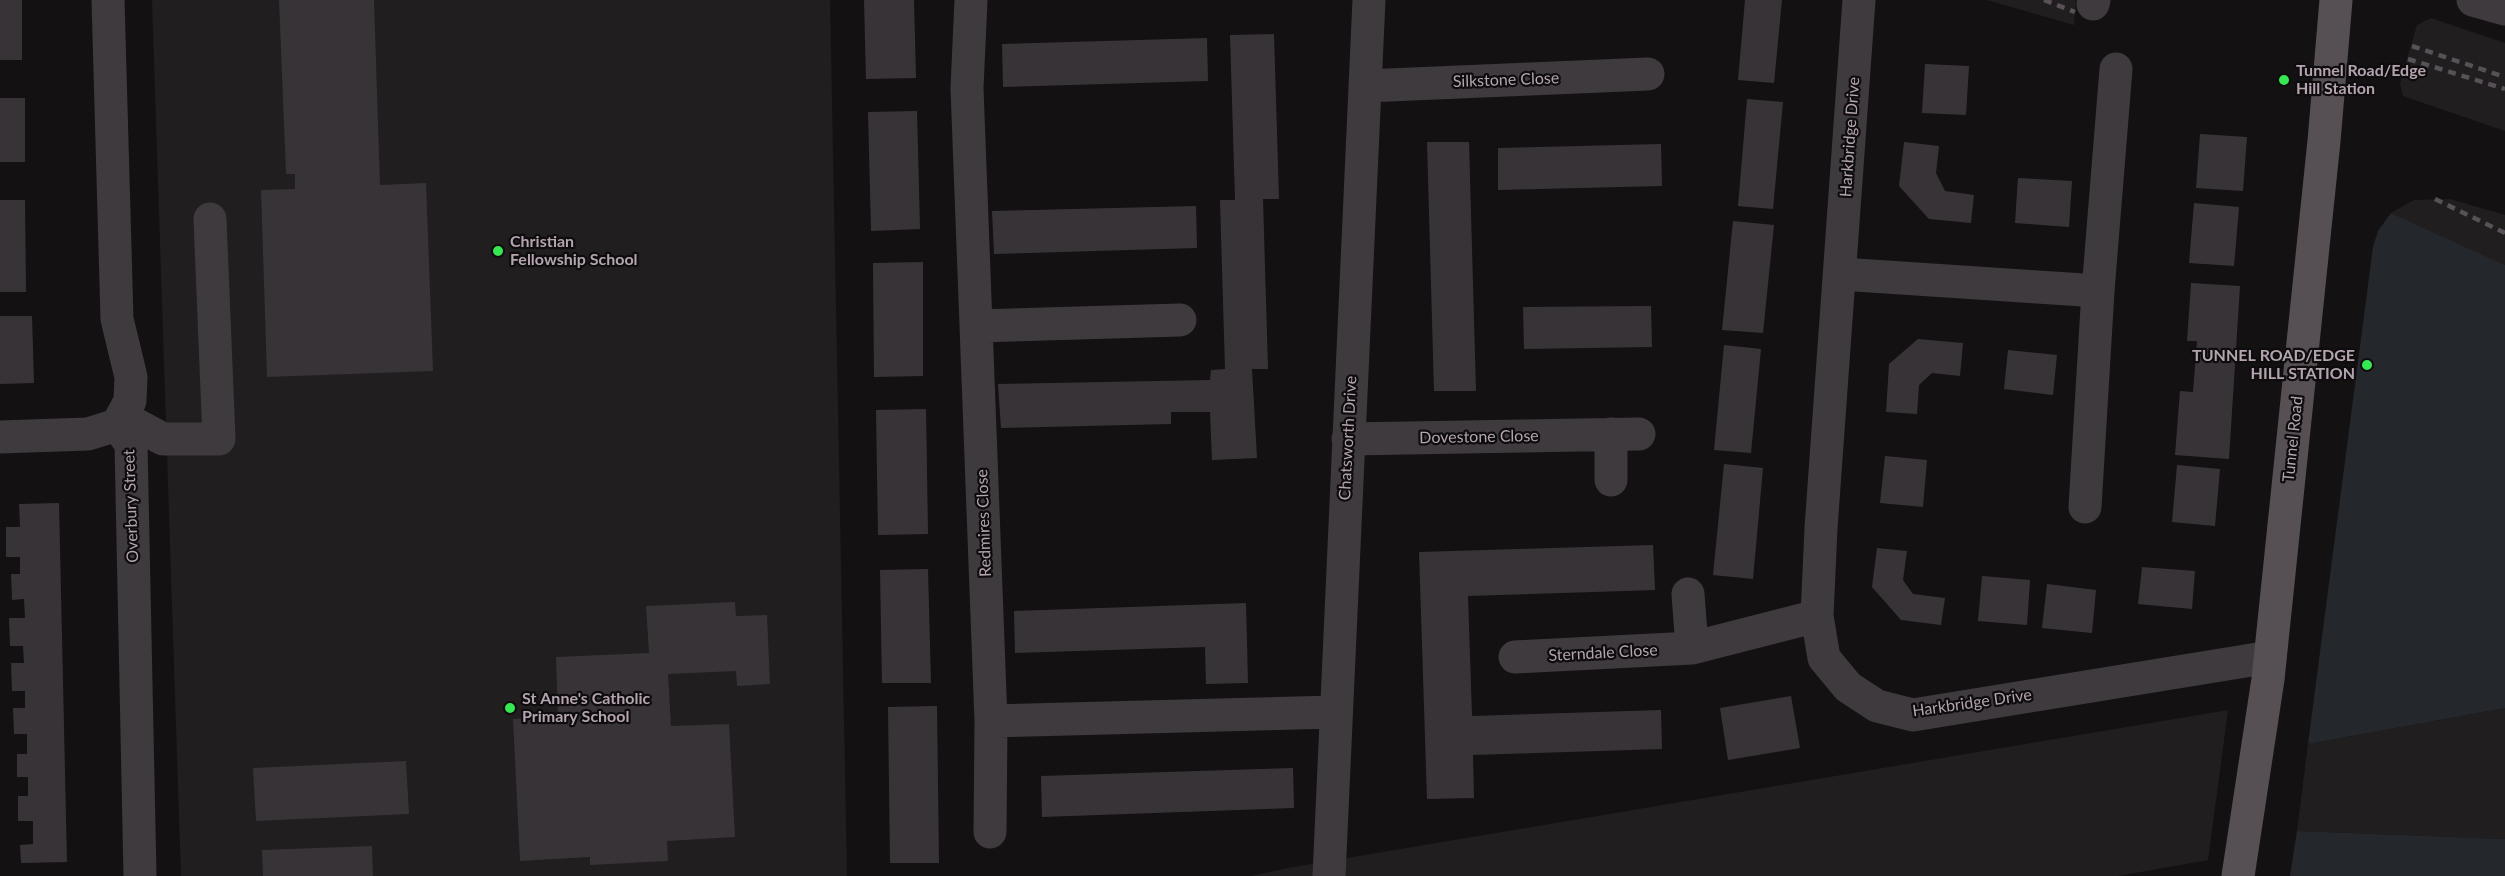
<!DOCTYPE html>
<html>
<head>
<meta charset="utf-8">
<style>
  body { margin:0 }
  canvas { display:block; background:#131112 }
</style>
</head>
<body>
<canvas width="2505" height="876"></canvas>
<script>
const c = document.querySelector('canvas').getContext('2d');
c.lineJoin = 'round';
function fill(path, color) {
  c.fillStyle = color;
  c.fill(path, 'evenodd');
}
function shape(rows) {
  const path = new Path2D();
  for (const r of rows) {
    path.moveTo(r[0], r[1]);
    for (let i = 2; i < r.length; i += 2) path.lineTo(r[i], r[i + 1]);
  }
  return path;
}
function strokePath(path, color, width, dash) {
  c.strokeStyle = color;
  c.lineWidth = width;
  c.lineCap = dash ? 'butt' : 'round';
  c.setLineDash(dash || []);
  c.stroke(path);
}
function drawText(font, color, halo, rows, align = 'center') {
  c.font = font + ' Lato,sans-serif';
  c.lineWidth = 4.5;
  c.setLineDash([]);
  c.textBaseline = 'middle';
  c.strokeStyle = halo;
  c.fillStyle = color;
  for (const [text, x, y, turn = 0] of rows) {
    c.save();
    c.translate(x, y);
    c.rotate((+turn || 0) * Math.PI / 180);
    c.textAlign = isNaN(turn) ? turn : align;
    if (halo) c.strokeText(text, 0, 0);
    c.fillText(text, 0, 0);
    c.restore();
  }
}
fill(shape([
  [152,0,830,0,847,876,181,876],
  [1987,0,2076,0,2074,25],
  [2431,18,2505,43,2505,131,2403,96,2400,83,2417,25],
  [2450,199,2505,215,2505,265,2391,213,2414,200],
  [2505,708,2505,839,2297,831,2308,744],
  [2228,710,2208,860,2118,876,1251,876,1288,868]
]), '#201e1f');
fill(shape([
  [2391,213,2505,265,2505,708,2308,744,2373,247,2378,231],
  [2297,831,2505,839,2505,876,2290,876]
]), '#24272c');
fill(shape([
  [0,0,22,0,22,60,0,60],
  [279,0,374,0,380,185,426,183,433,371,267,377,261,190,295,189,295,174,286,174],
  [864,0,914,0,916,78,866,79],
  [1745,0,1782,0,1774,83,1738,80],
  [1274,34,1279,199,1263,199,1268,369,1252,369,1257,458,1212,460,1210,412,1171,412,1171,424,1001,428,998,384,1210,380,1211,370,1225,369,1220,200,1235,200,1230,35],
  [1207,38,1208,81,1003,87,1002,44],
  [1925,64,1969,66,1966,115,1922,113],
  [0,98,25,98,25,162,0,162],
  [1747,99,1783,102,1773,209,1738,206],
  [917,111,920,229,871,231,868,112],
  [2200,134,2247,137,2243,191,2196,188],
  [1427,142,1469,142,1476,391,1434,391],
  [1904,142,1939,146,1936,173,1945,191,1974,195,1971,223,1929,219,1899,186],
  [1661,144,1662,186,1498,190,1498,148],
  [2018,178,2072,181,2069,227,2015,223],
  [0,200,25,200,26,292,0,292],
  [2194,203,2239,207,2234,266,2189,263],
  [1196,206,1197,248,994,254,992,211],
  [1733,221,1774,225,1763,333,1722,330],
  [923,262,923,376,874,377,873,263],
  [2191,283,2240,286,2229,459,2175,455,2180,391,2193,392,2197,341,2187,341],
  [1651,306,1652,347,1524,349,1523,307],
  [0,316,32,316,34,383,0,384],
  [1918,339,1963,343,1960,376,1932,373,1919,385,1917,414,1886,412,1889,364],
  [1724,345,1761,349,1751,453,1714,450],
  [2008,350,2057,355,2053,395,2004,389],
  [926,409,928,534,878,535,876,410],
  [1885,456,1927,460,1923,507,1880,503],
  [1724,464,1763,468,1753,579,1713,575],
  [2177,465,2220,469,2215,526,2172,522],
  [59,503,67,862,21,863,20,845,33,844,33,821,18,821,18,796,28,796,28,777,17,777,17,754,27,754,27,734,14,734,13,708,25,708,25,691,12,691,11,663,24,663,23,646,10,646,9,618,25,618,24,599,12,600,11,574,20,574,20,557,6,557,6,527,20,527,19,504],
  [1653,545,1655,590,1468,596,1472,716,1661,710,1662,749,1473,755,1474,798,1427,799,1419,552],
  [1877,548,1907,551,1903,580,1913,594,1945,598,1941,625,1901,620,1872,587],
  [2142,567,2195,571,2192,609,2138,604],
  [928,569,931,683,882,683,880,570],
  [1982,576,2030,580,2027,625,1978,621],
  [2047,584,2096,590,2092,633,2042,628],
  [735,602,736,616,767,615,770,684,737,686,736,671,668,674,671,726,729,724,735,837,667,841,668,861,590,865,590,857,520,861,513,719,558,717,556,657,649,653,646,606],
  [1246,603,1248,683,1206,684,1205,647,1015,653,1014,611],
  [1791,696,1800,748,1728,760,1720,708],
  [937,706,939,863,890,863,888,707],
  [406,761,409,814,256,821,253,768],
  [1293,768,1294,808,1042,817,1041,776],
  [372,846,373,876,263,876,262,850]
]), '#383337');
strokePath(shape([
  [108,0,117,319,131,377,130,401,117,425],
  [971,0,967,88,991,721,990,832],
  [1859,0,1821,528,1817,616,1824,658,1848,687,1877,706,1913,715,2270,657],
  [2473,0,2505,9],
  [2093,4,2094,0],
  [1365,86,1648,74],
  [1841,274,2098,291],
  [977,326,1180,320],
  [122,417,163,439,219,439,210,219],
  [117,425,131,444,140,876],
  [1611,434,1611,480],
  [0,437,88,434,117,425],
  [1348,439,1639,434],
  [2085,507,2098,291,2116,69],
  [1688,594,1692,648],
  [1515,657,1692,648,1817,616],
  [991,721,1335,712],
  [1329,876,1369,0]
]), '#3f3a3d', 33);
strokePath(shape([
  [2238,876,2268,679,2324,141,2336,0]
]), '#564f54', 33);
strokePath(shape([
  [2044,0,2075,12],
  [2412,46,2505,77],
  [2408,59,2505,89],
  [2435,199,2505,233]
]), '#585157', 4.5, [8, 6]);
for (const [x, y, r, color] of [
  [2284,80,6,"#37e653"],
  [498,251,6,"#37e653"],
  [2367,365,6,"#37e653"],
  [510,708,6,"#37e653"]
]) {
  const dot = new Path2D();
  dot.arc(x, y, r, 0, 2 * Math.PI);
  c.fillStyle = color;
  c.fill(dot);
  strokePath(dot, '#0e0c0d', 2);
}
drawText('bold 16px', '#b3a4b0', '#0e0c0d', [
  ["Tunnel Road/Edge",2296,71],
  ["Hill Station",2296,89],
  ["Christian",510,242],
  ["Fellowship School",510,260],
  ["TUNNEL ROAD/EDGE",2355,356,"right"],
  ["HILL STATION",2355,374,"right"],
  ["St Anne's Catholic",522,699],
  ["Primary School",522,717]
], 'left');
drawText('16px', '#b3a4b0', '#0e0c0d', [
  ["Silkstone Close",1506,80,-2],
  ["Harkbridge Drive",1850,137,-86],
  ["Dovestone Close",1479,437,-1],
  ["Chatsworth Drive",1348,438,-87],
  ["Tunnel Road",2293,439,-84],
  ["Overbury Street",131,506,-92],
  ["Redmires Close",984,523,-92],
  ["Sterndale Close",1603,653,-3],
  ["Harkbridge Drive",1972,703,-8]
]);
</script>
</body>
</html>
